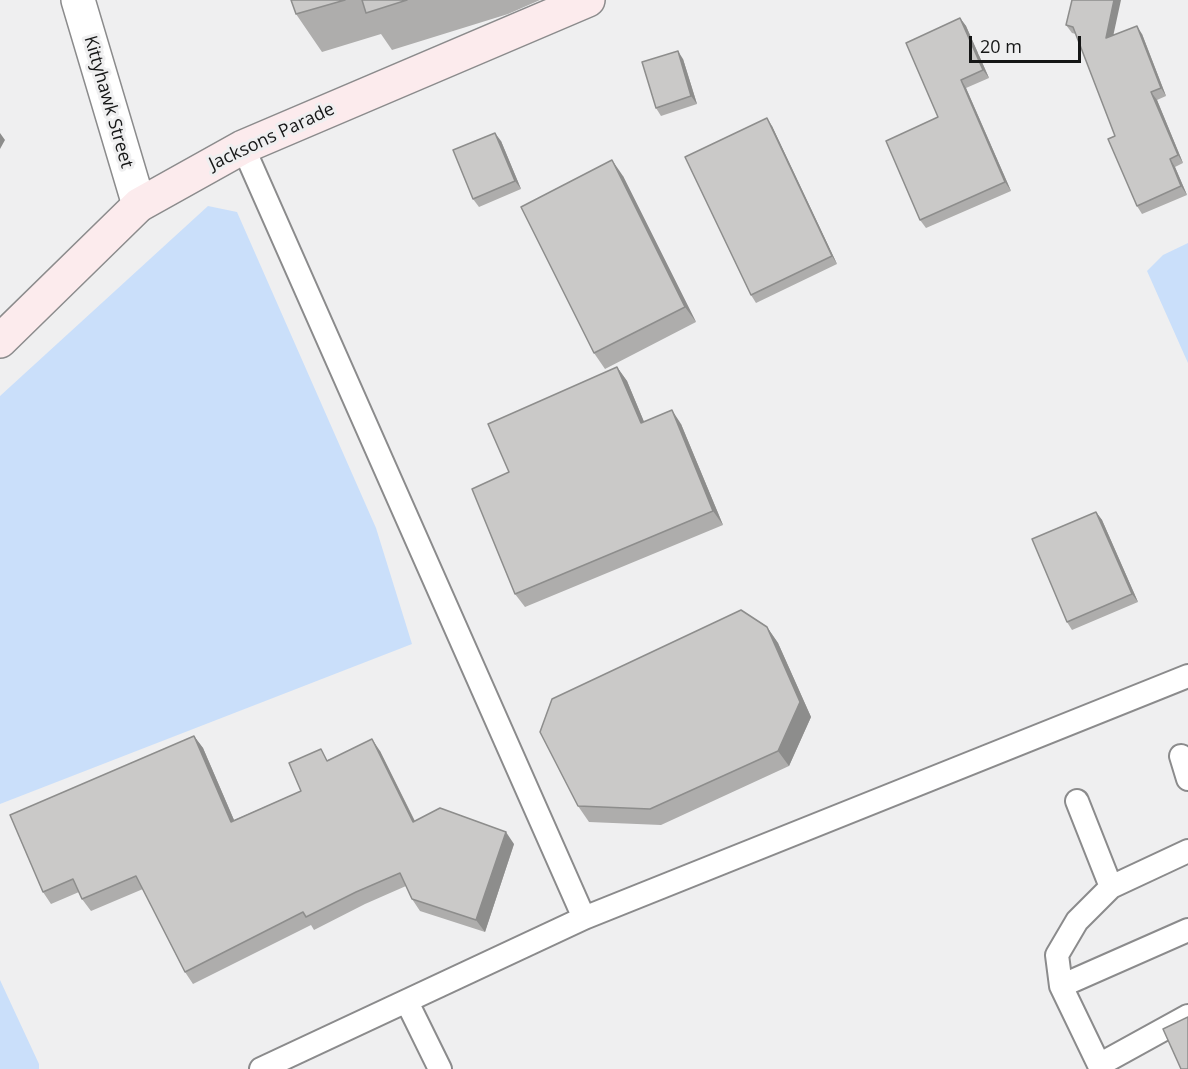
<!DOCTYPE html>
<html>
<head>
<meta charset="utf-8">
<style>
  body { margin:0 }
  #map { position:relative; width:1188px; height:1069px; overflow:hidden; background:#efeff0; font-family:"Open Sans",sans-serif }
  canvas { display:block }
  .scale { position:absolute; left:969px; top:36px; width:112px; height:27px; box-sizing:border-box; border:3px solid #151616; border-top:0; padding-left:8px; font-size:18px; line-height:21px; white-space:nowrap; color:#151616; -webkit-text-stroke:4px #efeff0; paint-order:stroke }
</style>
</head>
<body>
<div id="map">
<canvas width="1188" height="1069"></canvas>
<div class="scale">20 m</div>
</div>
<script>
const c = document.querySelector('canvas').getContext('2d');
c.lineJoin = 'round';
function fill(path, color) {
  c.fillStyle = color;
  c.fill(path, 'evenodd');
}
function shape(rows) {
  const path = new Path2D();
  for (const r of rows) {
    path.moveTo(r[0], r[1]);
    for (let i = 2; i < r.length; i += 2) path.lineTo(r[i], r[i + 1]);
  }
  return path;
}
function strokePath(path, color, width, dash) {
  c.strokeStyle = color;
  c.lineWidth = width;
  c.lineCap = dash ? 'butt' : 'round';
  c.setLineDash(dash || []);
  c.stroke(path);
}
function drawText(font, color, halo, rows, align = 'center') {
  c.font = font + ' "Open Sans",sans-serif';
  c.lineWidth = 6;
  c.setLineDash([]);
  c.textBaseline = 'middle';
  c.strokeStyle = halo;
  c.fillStyle = color;
  for (const [text, x, y, turn = 0] of rows) {
    c.save();
    c.translate(x, y);
    c.rotate((+turn || 0) * Math.PI / 180);
    c.textAlign = isNaN(turn) ? turn : align;
    if (halo) c.strokeText(text, 0, 0);
    c.fillText(text, 0, 0);
    c.restore();
  }
}
fill(shape([
  [208,206,237,212,376,528,412,644,0,804,0,396],
  [1188,243,1188,363,1147,271,1163,255],
  [0,980,39,1064,39,1069,0,1069]
]), '#cadffa');
const lane = shape([
  [243,147,584,918],
  [1181,756,1188,779],
  [1077,801,1111,887],
  [1061,986,1188,930],
  [407,1002,440,1069],
  [1099,1065,1188,1016],
  [261,1069,584,918,1188,676],
  [1101,1069,1061,986,1057,955,1077,921,1111,887,1188,851]
]);
const street = shape([
  [78,0,139,205]
]);
const secondary = shape([
  [0,341,139,205,243,147,588,0]
]);
strokePath(lane, '#8b8b8c', 26);
strokePath(street, '#8b8b8c', 36);
strokePath(secondary, '#8b8b8c', 36);
strokePath(lane, '#fff', 22);
strokePath(street, '#fff', 33);
strokePath(secondary, '#fcebed', 33);
fill(shape([
  [291,0,540,0,508,14,392,50,381,34,322,52,296,14],
  [960,18,966,26,989,78,966,88,1011,191,926,228,920,220,938,117],
  [1066,25,1114,34,1142,34,1166,96,1157,100,1183,163,1175,167,1187,195,1142,214,1137,206,1115,136,1076,34,1072,33],
  [683,59,697,104,661,116,656,108],
  [772,126,837,264,756,303,751,295],
  [501,141,521,189,479,207,473,199],
  [623,176,696,322,605,369,594,353],
  [617,367,627,381,644,422,681,424,723,525,525,607,515,594,509,472],
  [1096,512,1102,520,1138,602,1072,630,1067,622],
  [767,627,778,643,811,717,789,766,661,825,589,822,578,806],
  [194,736,203,748,234,820,301,791,329,759,380,751,415,821,514,844,485,932,420,911,412,899,406,886,365,904,314,930,311,925,193,984,185,972,143,889,91,911,82,899,79,892,51,904,43,892]
]), '#aeadac');
fill(shape([
  [1114,0,1121,0,1111,46,1106,38],
  [960,18,966,26,989,78,983,70],
  [1137,26,1142,34,1166,96,1161,88],
  [678,51,683,59,697,104,691,96],
  [961,80,966,88,1011,191,1005,182],
  [1151,92,1157,100,1183,163,1178,155],
  [767,118,772,126,837,264,832,256],
  [0,133,5,140,0,149],
  [495,133,501,141,521,189,515,181],
  [1170,159,1175,167,1187,195,1181,186],
  [612,160,623,176,696,322,685,307],
  [617,367,627,381,650,436,641,423],
  [672,410,681,424,723,525,713,511],
  [1096,512,1102,520,1138,602,1132,594],
  [767,627,778,643,811,717,789,766,778,751],
  [194,736,203,748,240,834,231,822],
  [372,739,380,751,421,834,413,822],
  [506,832,514,844,485,932,476,920]
]), '#8d8d8c');
const building = shape([
  [291,0,345,0,296,14,291,0],
  [362,0,407,0,366,13,362,0],
  [1072,0,1114,0,1106,38,1137,26,1161,88,1151,92,1178,155,1170,159,1181,186,1137,206,1108,139,1115,136,1073,27,1066,25,1072,0],
  [960,18,983,70,961,80,1005,182,920,220,886,141,938,117,906,43,960,18],
  [678,51,691,96,656,108,642,62,678,51],
  [767,118,832,256,751,295,685,157,767,118],
  [495,133,515,181,473,199,453,150,495,133],
  [612,160,685,307,594,353,521,207,612,160],
  [617,367,641,423,672,410,713,511,515,594,472,489,509,472,488,424,617,367],
  [1096,512,1132,594,1067,622,1032,539,1096,512],
  [741,610,767,627,800,702,778,751,650,809,578,806,540,732,552,699,741,610],
  [194,736,231,822,301,791,289,763,321,749,327,761,372,739,413,822,440,808,506,832,476,920,412,899,400,873,356,892,306,917,303,912,185,972,136,876,82,899,73,879,43,892,10,815,194,736],
  [1188,1017,1188,1069,1181,1069,1163,1029,1188,1017]
]);
fill(building, '#cac9c8');
strokePath(building, '#8d8d8c', 1.5);
drawText('18px', '#151616', '#efeff0', [
  ["Kittyhawk Street",108,102,74],
  ["Jacksons Parade",272,137,-25]
]);
</script>
</body>
</html>
